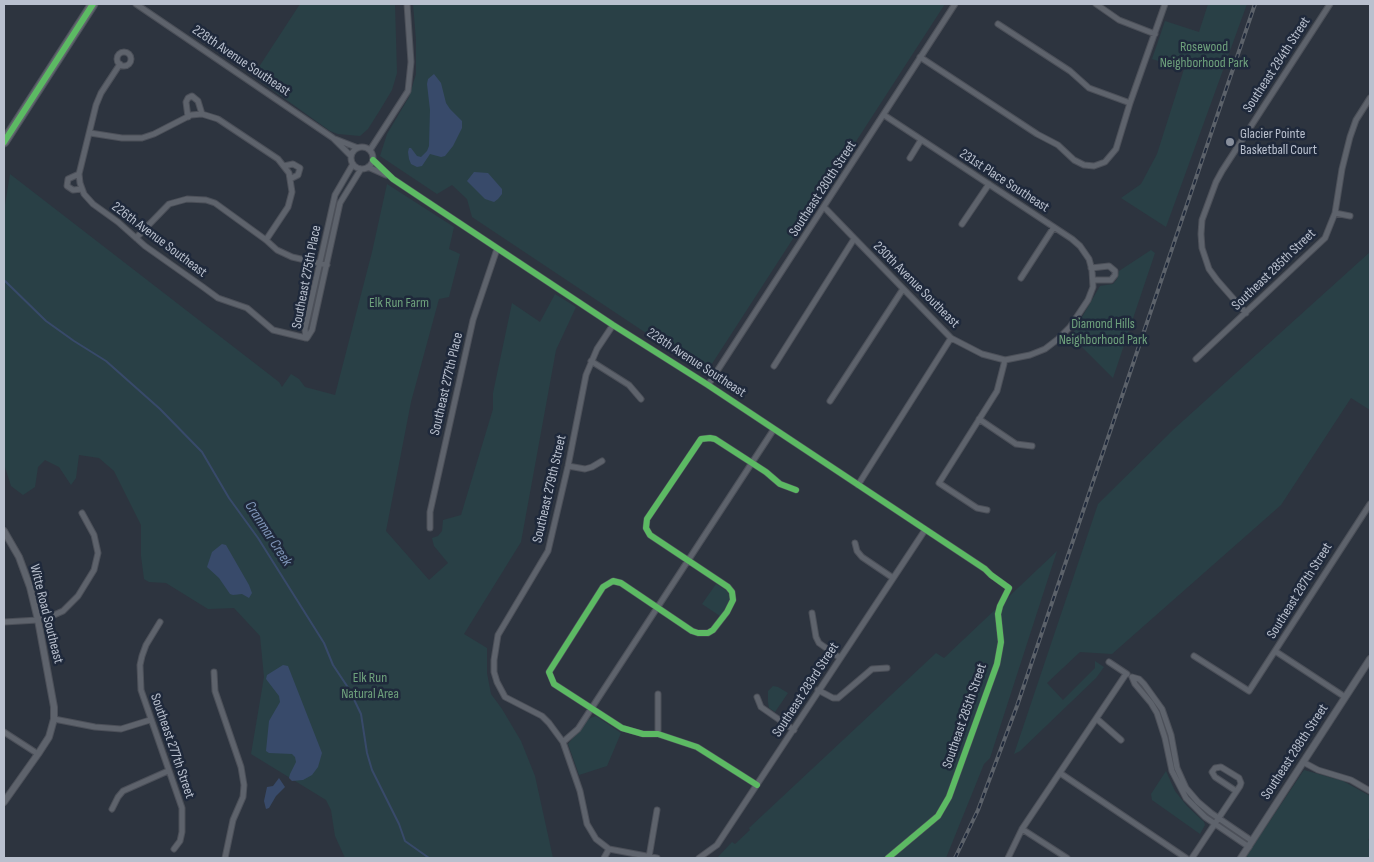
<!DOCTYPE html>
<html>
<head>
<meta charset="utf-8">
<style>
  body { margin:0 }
  #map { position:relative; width:1374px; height:862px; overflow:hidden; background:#2d343f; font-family:"Sofia Sans Condensed",sans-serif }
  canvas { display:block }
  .frame { position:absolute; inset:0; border:5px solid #b9c0ce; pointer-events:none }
</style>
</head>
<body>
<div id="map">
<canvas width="1374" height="862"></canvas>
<div class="frame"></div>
</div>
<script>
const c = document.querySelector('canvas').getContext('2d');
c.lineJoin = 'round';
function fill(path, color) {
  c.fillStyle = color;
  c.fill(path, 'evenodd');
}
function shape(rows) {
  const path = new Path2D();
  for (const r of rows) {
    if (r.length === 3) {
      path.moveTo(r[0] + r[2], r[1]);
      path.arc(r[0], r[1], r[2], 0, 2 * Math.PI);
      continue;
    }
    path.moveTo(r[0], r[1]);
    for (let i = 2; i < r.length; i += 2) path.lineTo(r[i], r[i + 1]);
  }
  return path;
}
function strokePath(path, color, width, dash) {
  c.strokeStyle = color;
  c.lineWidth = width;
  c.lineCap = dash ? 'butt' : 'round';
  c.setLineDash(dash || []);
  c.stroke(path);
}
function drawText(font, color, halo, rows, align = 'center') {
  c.font = font + ' "Sofia Sans Condensed",sans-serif';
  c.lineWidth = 5;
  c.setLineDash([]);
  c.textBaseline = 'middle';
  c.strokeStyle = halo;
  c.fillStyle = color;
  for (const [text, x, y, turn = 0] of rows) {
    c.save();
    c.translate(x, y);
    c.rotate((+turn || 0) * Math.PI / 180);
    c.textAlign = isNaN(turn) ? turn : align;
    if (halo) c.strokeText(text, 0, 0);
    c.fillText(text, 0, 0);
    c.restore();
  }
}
fill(shape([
  [300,4,395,4,397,73,392,90,380,110,368,129,360,136,338,134,330,131,253,76],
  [413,4,945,4,706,373,472,217,467,199,452,185,437,194,380,156,387,134,409,97,416,74,416,40],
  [1208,4,1247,4,1166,227,1121,198,1141,184,1157,154,1184,69,1152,59,1165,21,1199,32],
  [10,174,279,382,282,387,291,374,299,379,305,387,335,395,372,252,387,184,454,227,449,249,460,254,449,297,439,299,411,402,386,531,429,580,448,563,434,546,432,538,438,536,442,531,443,520,461,515,493,409,493,393,512,303,540,322,555,294,576,307,556,350,521,542,464,634,487,648,487,673,491,694,502,709,521,741,535,776,553,858,345,858,335,836,331,810,326,800,251,754,264,677,260,636,234,608,208,609,166,583,149,582,144,579,141,556,141,525,114,471,99,458,79,455,76,478,71,485,59,467,45,460,38,467,35,487,23,495,11,486,4,464,4,211],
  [1151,250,1155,253,1113,378,1071,336,1100,286,1113,284,1117,279,1119,271],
  [1370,252,1370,410,1351,398,1281,505,1112,654,1080,652,1047,683,1063,700,1095,668,1095,661,1104,667,1096,678,1020,751,1014,754,1098,504,1174,429],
  [1057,551,990,758,984,764,946,858,717,858,732,842,735,844,750,830,749,828,936,653,944,658],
  [716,584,727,591,730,597,729,603,720,616,702,604],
  [773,686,778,687,788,693,775,712,769,708,768,702,768,691],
  [596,716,621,733,607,766,579,775,568,744,588,719],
  [1304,770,1343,781,1370,796,1370,837,1368,840,1370,841,1370,858,1245,858],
  [1166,771,1175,791,1187,806,1204,822,1205,825,1200,834,1152,800,1151,794]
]), '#294046');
fill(shape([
  [434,74,441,83,446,103,450,109,462,121,462,128,453,146,445,156,441,157,430,154,422,166,417,167,411,164,409,159,408,152,409,148,411,148,417,156,421,157,427,151,429,146,430,110,427,84,428,79],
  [474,172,488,173,502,189,502,194,498,199,494,202,485,199,467,181],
  [222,544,226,545,249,585,252,593,249,598,242,594,233,595,230,594,219,578,207,567,212,552],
  [283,665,288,666,322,753,318,767,312,775,303,780,292,781,289,778,290,774,296,762,295,757,292,754,269,753,266,751,269,721,280,702,279,696,266,679,267,675],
  [279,778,285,787,276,796,269,808,266,809,264,801,267,787,273,786]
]), '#384a6a');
strokePath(shape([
  [4,280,46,321,74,341,106,361,160,409,202,452,229,498,258,538,324,643,333,665,349,689,361,714,367,753,372,770,399,824,405,841,429,858]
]), '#384a6a', 2);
const minor = shape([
  [136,4,333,138,351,156],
  [1096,4,1119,20,1155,34],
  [998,24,1070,71,1089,88,1130,103],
  [124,59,7],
  [920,57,1037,134,1058,145,1074,160,1084,165,1094,166,1105,162,1116,149,1130,103,1165,4],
  [120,64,101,93,96,105,79,174,80,183,84,194,93,204,118,222,145,246,203,287,218,298,247,308,273,330,306,338],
  [188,117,186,102,188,98,192,96,198,101,202,114],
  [90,133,122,138,142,138,154,134,191,115,202,114,218,119,278,159,289,173,292,192,288,207,266,240],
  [335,139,358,148],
  [362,158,11],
  [370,150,408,91,411,62,407,4],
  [910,158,921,140],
  [373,160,393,179,423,199,613,325,708,385,985,569,991,575,1009,588,1000,606,998,614,1001,642,997,664,949,797,938,816,888,858],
  [284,166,293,164,300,168,298,175,290,179],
  [368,167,386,175],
  [79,174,68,179,67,186,73,190,82,189],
  [824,207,951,338,982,354,1005,360,1030,355,1045,349,1058,339,1070,327,1088,300,1093,287,1092,270,1089,259,1080,246,1072,239,884,115],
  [1335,213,1350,216],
  [962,224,989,184],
  [136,238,169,204,187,199,206,200,215,203,266,240,277,250,292,257,327,265],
  [1091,268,1109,266,1115,271,1115,275,1111,280,1093,280],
  [1021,278,1054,227],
  [1246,313,1217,280,1209,269,1202,248,1201,234,1202,220,1216,182,1222,171,1330,4],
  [613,325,597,349,586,375,568,466,548,551,498,635,494,660,494,672,497,682,505,697,542,716,549,723,563,742,580,791,587,824,596,839,609,849,657,858],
  [306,338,305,329,335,195,353,164],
  [307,338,312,330,340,203,361,169],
  [1196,359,1325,238,1335,213,1342,169,1350,137,1356,120,1370,98],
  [591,361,629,385,641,399],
  [774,366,854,239],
  [708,385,955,4],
  [830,401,903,289],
  [979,419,1016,444,1032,446],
  [568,466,585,469,592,467,602,461],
  [858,485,951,338],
  [987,510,977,508,939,483,997,391,1005,360],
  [430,528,430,512,473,320,497,249],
  [855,543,857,551,862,557,893,578],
  [812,613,816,637,819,643,840,658],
  [4,622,38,620,54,615,63,611,78,596,94,570,98,553,94,535,82,513],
  [160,622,146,645,142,656,140,665,141,690,182,808,182,832,180,841,174,849],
  [1275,651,1345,697],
  [1194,656,1249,691,1370,504],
  [1109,662,1127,674],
  [214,672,215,691,241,767,244,785,243,797,233,820,225,858],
  [818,690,833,698,838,698,872,669,887,668],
  [757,697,761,707,794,730],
  [54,719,95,727,121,729,150,720],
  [1097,719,1121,740],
  [4,732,38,754],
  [658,734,658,694],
  [563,742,578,729,774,429],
  [1303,762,1318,770,1351,780,1370,791],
  [1060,773,1186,858],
  [757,785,697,747,658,734,643,734,622,728,554,684,549,672,603,587,613,581,621,583,692,631,698,633,708,633,713,630,727,612,733,600,732,592,728,587,650,535,646,528,647,519,701,439,710,438,715,439,766,472,780,484,796,490],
  [112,809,118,797,123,791,168,771],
  [1022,829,1067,858],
  [1249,847,1205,817,1186,798,1172,771,1165,738,1157,713,1151,703,1135,684,1132,677,1139,679,1144,684,1162,709,1171,735,1177,768,1186,788,1198,802,1211,813,1252,841],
  [649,857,657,810],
  [604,858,609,849],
  [699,858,717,845,925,530],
  [1008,858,1022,829,1126,674],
  [1192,858,1240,786,1241,783,1239,778,1221,767,1215,768,1212,772,1215,777,1236,791]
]);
const tertiary = shape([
  [4,531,19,557,30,587,38,620,54,707,54,719,49,737,38,754,4,802],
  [1241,858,1370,659]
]);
const primary = shape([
  [4,142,93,4]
]);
strokePath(minor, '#4c5059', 7);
strokePath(tertiary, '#4c5059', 8);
strokePath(primary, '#4b515b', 11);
strokePath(minor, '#5e636c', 5);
strokePath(tertiary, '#5e636c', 6);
strokePath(primary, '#61656d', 9);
const rail = shape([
  [955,858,978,810,1017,706,1255,4]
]);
strokePath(rail, '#5c626a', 4);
strokePath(rail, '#1f293b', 2, [5.5]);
strokePath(shape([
  [4,142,93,4],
  [373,160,393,179,423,199,613,325,708,385,985,569,991,575,1009,588,1000,606,998,614,1001,642,997,664,949,797,938,816,888,858],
  [757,785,697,747,658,734,643,734,622,728,554,684,549,672,603,587,613,581,621,583,692,631,698,633,708,633,713,630,727,612,733,600,732,592,728,587,650,535,646,528,647,519,701,439,710,438,715,439,766,472,780,484,796,490]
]), '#5cba63', 6);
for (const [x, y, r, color] of [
  [1230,142,5,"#888f9c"]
]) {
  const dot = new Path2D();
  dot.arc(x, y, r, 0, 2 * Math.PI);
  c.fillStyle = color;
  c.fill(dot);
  strokePath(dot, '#1f293b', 2);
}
drawText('14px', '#6ea17c', '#1f293b', [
  ["Rosewood",1204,47],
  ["Neighborhood Park",1204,63],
  ["Elk Run Farm",399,303],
  ["Diamond Hills",1103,324],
  ["Neighborhood Park",1103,340],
  ["Elk Run",370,678],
  ["Natural Area",370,694]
]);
drawText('14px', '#b9c0ce', '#1f293b', [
  ["228th Avenue Southeast",241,61,34],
  ["Southeast 284th Street",1277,65,-57],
  ["231st Place Southeast",1004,181,33],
  ["Southeast 280th Street",823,189,-57],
  ["226th Avenue Southeast",159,240,37],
  ["Southeast 285th Street",1274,270,-44],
  ["Southeast 275th Place",307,277,-79],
  ["230th Avenue Southeast",916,285,45],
  ["228th Avenue Southeast",696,363,33],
  ["Southeast 277th Place",447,384,-77],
  ["Southeast 279th Street",550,489,-77],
  ["Southeast 287th Street",1300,591,-58],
  ["Witte Road Southeast",46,614,76],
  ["Southeast 283rd Street",806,690,-57],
  ["Southeast 285th Street",965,716,-71],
  ["Southeast 277th Street",172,746,71],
  ["Southeast 288th Street",1295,752,-57]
]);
drawText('14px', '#b9c0ce', '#1f293b', [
  ["Glacier Pointe",1240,134],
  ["Basketball Court",1240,150]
], 'left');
drawText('italic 15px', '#7e94b7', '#1f293b', [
  ["Cranmar Creek",268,534,57]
]);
</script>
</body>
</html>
